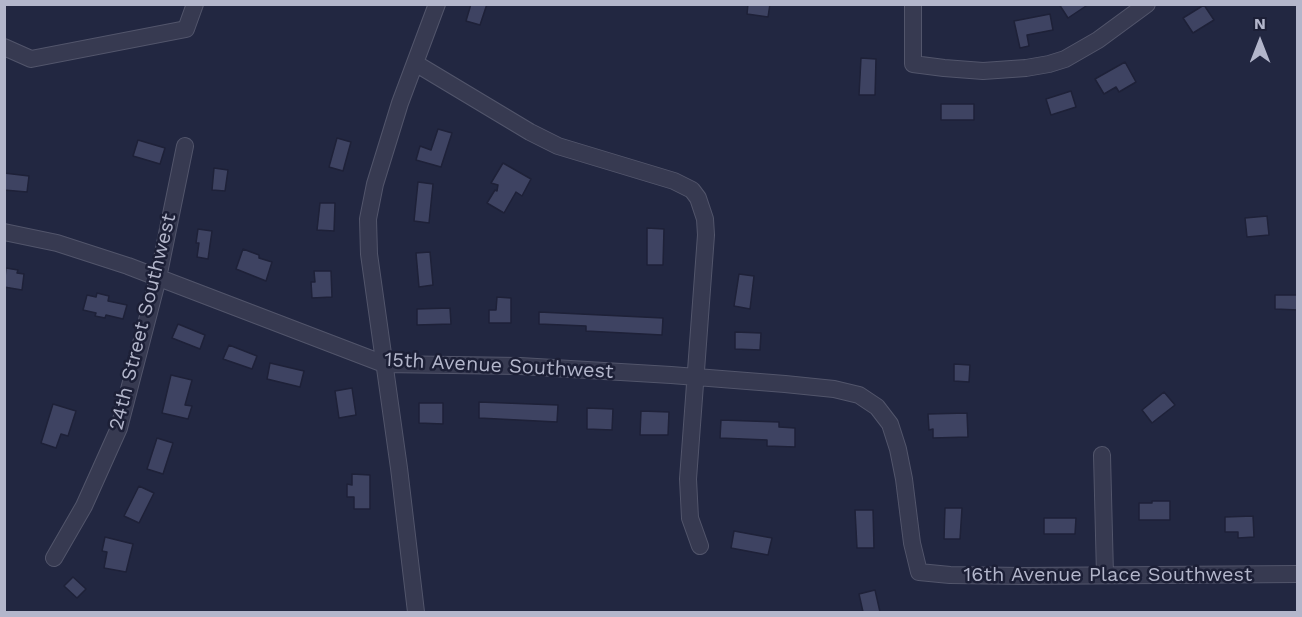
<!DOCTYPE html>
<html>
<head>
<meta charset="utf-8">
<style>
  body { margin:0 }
  #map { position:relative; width:1302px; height:617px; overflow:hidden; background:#222741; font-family:"Work Sans",sans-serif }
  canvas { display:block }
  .frame { position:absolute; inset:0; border:6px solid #b3b6cb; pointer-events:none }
  .north { position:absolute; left:1230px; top:12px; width:60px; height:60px; -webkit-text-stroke:4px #1c1f36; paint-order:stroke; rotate:0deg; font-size:16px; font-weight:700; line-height:24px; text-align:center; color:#b3b6cb }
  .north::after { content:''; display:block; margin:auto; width:21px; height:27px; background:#b3b6cb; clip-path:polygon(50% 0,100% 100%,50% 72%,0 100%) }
</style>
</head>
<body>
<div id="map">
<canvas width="1302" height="617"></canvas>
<div class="frame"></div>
<div class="north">N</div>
</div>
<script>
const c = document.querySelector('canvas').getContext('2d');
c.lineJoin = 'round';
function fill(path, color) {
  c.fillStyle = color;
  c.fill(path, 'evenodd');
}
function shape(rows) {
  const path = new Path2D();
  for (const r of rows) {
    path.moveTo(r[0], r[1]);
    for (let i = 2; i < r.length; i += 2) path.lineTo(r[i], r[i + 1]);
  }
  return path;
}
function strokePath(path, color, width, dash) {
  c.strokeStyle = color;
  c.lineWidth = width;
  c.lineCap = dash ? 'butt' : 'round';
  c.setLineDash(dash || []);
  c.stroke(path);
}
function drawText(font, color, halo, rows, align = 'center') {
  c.font = font + ' "Work Sans",sans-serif';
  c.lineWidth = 5;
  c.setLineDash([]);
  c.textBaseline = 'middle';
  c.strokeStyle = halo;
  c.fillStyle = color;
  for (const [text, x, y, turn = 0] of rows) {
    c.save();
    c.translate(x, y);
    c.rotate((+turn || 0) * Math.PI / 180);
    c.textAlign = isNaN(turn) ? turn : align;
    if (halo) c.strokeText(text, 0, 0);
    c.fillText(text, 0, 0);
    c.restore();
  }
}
const building = shape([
  [471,4,487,4,480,25,466,21,471,4],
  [748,4,770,4,768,17,747,14,748,4],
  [1059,4,1089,4,1068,18,1059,4],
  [1204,5,1214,20,1193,33,1183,18,1204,5],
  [1050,14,1053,30,1027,35,1029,46,1020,48,1014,21,1050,14],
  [861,58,876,59,875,95,859,95,861,58],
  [1125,62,1136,82,1119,92,1116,87,1104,94,1095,79,1125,62],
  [1071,91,1076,107,1051,115,1046,99,1071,91],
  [941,104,974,104,974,120,941,120,941,104],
  [438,129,452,133,441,167,416,160,420,146,431,150,438,129],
  [337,138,351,142,343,171,329,167,337,138],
  [138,140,165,148,160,164,133,156,138,140],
  [503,163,531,179,522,196,516,192,504,213,487,203,495,190,497,191,498,185,491,183,503,163],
  [214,168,228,170,225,191,212,190,214,168],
  [4,173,29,176,27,192,4,190,4,173],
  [418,182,433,184,429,223,414,221,418,182],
  [320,203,335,203,334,231,317,230,320,203],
  [1267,216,1269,235,1247,237,1245,218,1267,216],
  [647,228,664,229,663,265,647,265,647,228],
  [198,229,212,231,208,259,197,257,199,243,196,243,198,229],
  [243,249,259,255,259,258,272,262,266,281,236,269,243,249],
  [430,252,433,285,419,287,416,253,430,252],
  [6,268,18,270,17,273,24,274,22,290,4,287,6,268],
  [314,271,331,271,332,297,312,298,311,282,315,282,314,271],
  [739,274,754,276,750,309,734,306,739,274],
  [97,293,109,296,108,301,127,305,123,319,106,315,105,318,95,316,96,313,83,310,87,295,96,297,97,293],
  [1275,295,1298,295,1298,310,1275,309,1275,295],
  [497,297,511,298,511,323,489,323,489,310,496,310,497,297],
  [450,308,451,324,417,325,417,309,450,308],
  [539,312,663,318,662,335,586,331,586,326,539,324,539,312],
  [178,324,205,335,200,349,172,338,178,324],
  [735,332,761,333,760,350,735,349,735,332],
  [229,345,257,356,252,369,223,359,229,345],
  [270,363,304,371,300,387,267,379,270,363],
  [954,364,970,365,969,382,954,381,954,364],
  [171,375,192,380,185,405,192,406,188,419,162,413,171,375],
  [352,388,356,415,339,418,335,391,352,388],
  [1164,392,1175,405,1152,423,1142,410,1164,392],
  [479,402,558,405,557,422,479,418,479,402],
  [419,403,443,403,443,424,419,423,419,403],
  [53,404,76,411,68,436,61,434,56,448,41,443,53,404],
  [587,408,613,409,612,430,587,429,587,408],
  [641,411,669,412,668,435,640,435,641,411],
  [967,413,968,437,933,438,933,429,929,430,928,414,967,413],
  [721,420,779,422,779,427,795,428,795,447,767,446,767,440,720,438,721,420],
  [157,438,173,443,163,474,147,469,157,438],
  [352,474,370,475,370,509,354,509,354,497,347,497,347,484,352,485,352,474],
  [139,486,154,493,139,523,124,516,139,486],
  [1152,501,1170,501,1170,520,1139,520,1139,503,1152,503,1152,501],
  [945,508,962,508,960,539,944,539,945,508],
  [855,510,873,510,874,548,857,548,855,510],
  [1253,516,1254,537,1238,538,1238,532,1225,532,1225,517,1253,516],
  [1044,518,1076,518,1075,534,1044,534,1044,518],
  [734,531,772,538,768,555,731,548,734,531],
  [105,537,133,544,126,572,104,568,107,552,102,551,105,537],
  [73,577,86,589,77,598,64,586,73,577],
  [875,590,880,612,863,612,859,594,875,590]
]);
fill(building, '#3e4362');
strokePath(building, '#1e2138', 1.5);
const minor = shape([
  [913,4,913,64,944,68,983,71,1026,68,1049,64,1065,59,1098,40,1147,4],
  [4,47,31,59,186,29,195,4],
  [415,63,530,132,558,146,674,181,692,190,698,198,705,219,706,235,688,479,690,518,700,546],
  [4,232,57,243,128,266,384,364,520,366,671,375,785,384,834,389,859,395,877,407,890,424,898,449,904,479,912,543,919,572,950,575,1023,576,1298,574],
  [1102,455,1105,575],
  [54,558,84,506,119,428,158,278,185,146],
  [416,612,399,468,369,254,368,219,375,184,400,103,437,4]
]);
strokePath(minor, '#52556b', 18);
strokePath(minor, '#373a51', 16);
drawText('20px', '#b3b6cb', '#1c1f36', [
  ["24th Street Southwest",143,322,-76],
  ["15th Avenue Southwest",499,366,3],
  ["16th Avenue Place Southwest",1108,575]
]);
</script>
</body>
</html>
